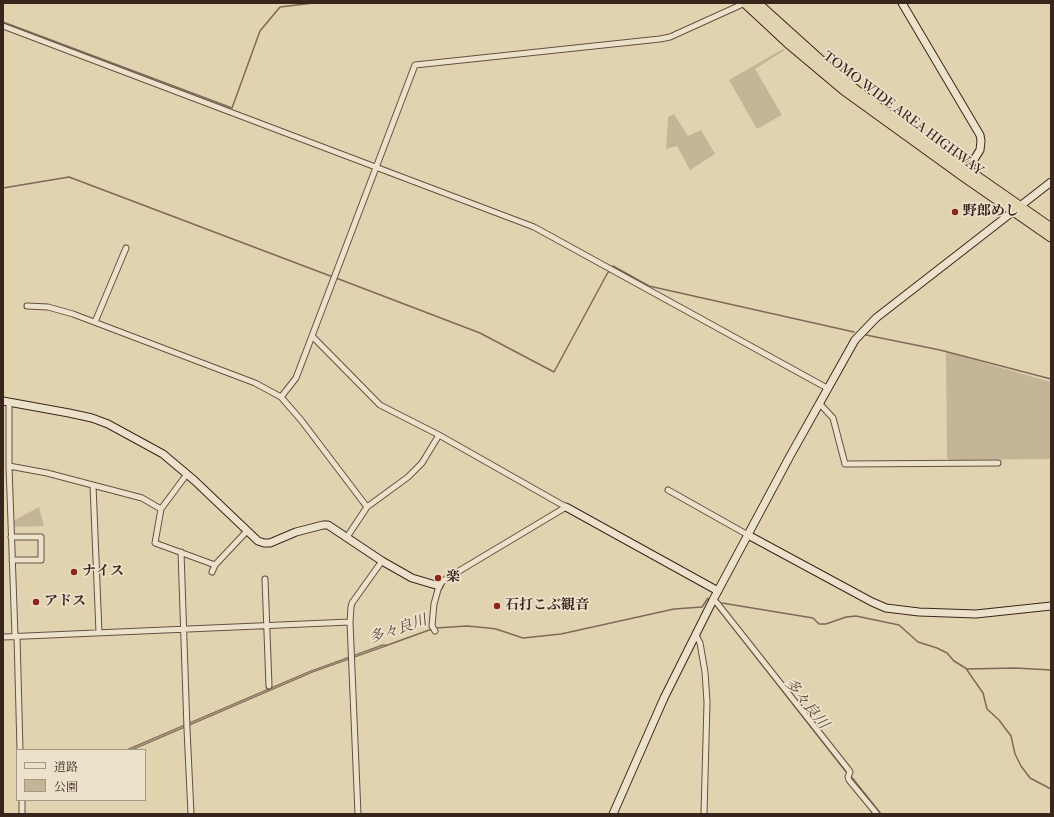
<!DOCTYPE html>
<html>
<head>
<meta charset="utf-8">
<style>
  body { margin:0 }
  #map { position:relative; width:1054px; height:817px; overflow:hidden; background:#e2d3b0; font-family:"IM FELL French Canon","Noto Serif JP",serif }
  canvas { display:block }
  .frame { position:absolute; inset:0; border:4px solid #3a251c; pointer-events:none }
  .legend { position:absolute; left:16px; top:749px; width:130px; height:52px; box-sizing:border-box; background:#ece2cc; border:1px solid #a59686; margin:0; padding:5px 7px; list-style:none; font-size:12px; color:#3a251c }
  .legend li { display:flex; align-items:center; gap:8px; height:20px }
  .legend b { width:20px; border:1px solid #a59686 }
</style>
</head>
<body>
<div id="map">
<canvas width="1054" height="817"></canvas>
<div class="frame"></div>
<ul class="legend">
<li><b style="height:5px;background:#ece2cc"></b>道路</li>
<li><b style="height:11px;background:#c5b597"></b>公園</li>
</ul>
</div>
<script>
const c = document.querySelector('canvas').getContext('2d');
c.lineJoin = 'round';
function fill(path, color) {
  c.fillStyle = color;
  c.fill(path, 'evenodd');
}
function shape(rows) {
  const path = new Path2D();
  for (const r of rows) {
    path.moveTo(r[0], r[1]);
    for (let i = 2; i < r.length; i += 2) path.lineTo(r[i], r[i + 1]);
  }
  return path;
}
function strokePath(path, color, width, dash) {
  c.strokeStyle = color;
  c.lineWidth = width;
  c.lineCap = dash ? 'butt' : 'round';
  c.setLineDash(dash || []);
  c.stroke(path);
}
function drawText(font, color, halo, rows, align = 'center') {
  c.font = font + ' "IM FELL French Canon","Noto Serif JP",serif';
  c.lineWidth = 3.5;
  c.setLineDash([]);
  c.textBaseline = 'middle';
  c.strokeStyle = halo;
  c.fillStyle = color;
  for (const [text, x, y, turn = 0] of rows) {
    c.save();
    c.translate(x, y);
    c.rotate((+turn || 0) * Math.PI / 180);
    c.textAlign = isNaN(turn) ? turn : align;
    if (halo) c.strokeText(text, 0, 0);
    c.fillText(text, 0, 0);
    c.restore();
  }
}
fill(shape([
  [783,49,785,50,755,69,782,115,757,129,729,80],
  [674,114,688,136,701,130,715,154,690,170,677,146,666,149,668,117],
  [946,352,1051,382,1051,459,949,460,947,458],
  [39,507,44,526,12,527,13,521]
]), '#c5b597');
const water = shape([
  [382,645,386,645,386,646,313,672,132,750,126,750,308,672,382,645]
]);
fill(water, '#a9987e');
strokePath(water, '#7d6a57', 1);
strokePath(shape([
  [3,22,232,108,260,31,280,7,314,3],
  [3,188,69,177,333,277],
  [336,278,480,333,554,372,607,274,613,266,649,286,854,332],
  [866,335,940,350,1051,379],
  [722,603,813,618,819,624,826,624,846,617,856,616,899,625,918,642,937,648,947,653,954,661,967,669,1015,668,1051,670],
  [716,606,847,773],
  [436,628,467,626,488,628,496,629,523,638,561,634,674,609,702,607,708,598],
  [385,646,432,629],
  [967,670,983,693,987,709,999,720,1011,736,1015,754,1021,766,1030,778,1051,789],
  [850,775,881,814]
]), '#7d6a57', 1.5);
const street = shape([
  [3,26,534,227,827,388],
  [27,306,48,307,73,314,255,383,281,397,301,420,367,507],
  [95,322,126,248],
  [312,336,380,405,439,435,566,507,444,580,439,586,434,604,432,626,435,631],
  [281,397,296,378,415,65,660,39,670,37,745,3],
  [9,402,9,466,15,636],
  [819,403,833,418,845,464,998,463],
  [9,466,47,473,142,498,161,509,155,543,215,565],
  [93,485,99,633],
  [668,490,748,535],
  [161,509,187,474],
  [11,537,41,537,41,560,12,560],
  [347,537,367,507,408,477,422,463,439,435],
  [181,552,187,729,191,814],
  [212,572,215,565,247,531],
  [265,579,269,686],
  [713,600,717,603,848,769,850,772,848,777,849,780,877,814],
  [696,635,700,643,705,672,707,702,704,814],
  [17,636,20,750],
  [3,637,350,622],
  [22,800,22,814],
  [358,814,350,622,351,607,352,603,382,561]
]);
const secondary = shape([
  [902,3,980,135,981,141,980,150,968,169],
  [3,401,69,413,92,418,108,424,163,454,195,481,258,541,264,543,270,543,296,532,323,525,328,525,382,561,412,578,439,586],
  [566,507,718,591],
  [748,535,872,602,886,608,919,612,976,614,1051,606],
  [613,814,664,698,713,600,790,456,855,340,876,318,1051,182]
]);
const highway = shape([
  [745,3,788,43,844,90,963,176,1051,237],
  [757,3,838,76,883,111,1051,228]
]);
strokePath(street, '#645041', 7);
strokePath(secondary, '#3a251c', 9);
strokePath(highway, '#3a251c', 11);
strokePath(street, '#ece2cc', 5);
strokePath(secondary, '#ece2cc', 7);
strokePath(highway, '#e2d3b0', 9);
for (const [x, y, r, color] of [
  [955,212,4,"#8f2418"],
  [74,572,4,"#8f2418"],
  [438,578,4,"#8f2418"],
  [36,602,4,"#8f2418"],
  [497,606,4,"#8f2418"]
]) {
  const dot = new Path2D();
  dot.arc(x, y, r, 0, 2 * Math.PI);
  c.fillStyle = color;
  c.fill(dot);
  strokePath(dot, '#ece2cc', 1.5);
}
drawText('14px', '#3a251c', '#ece2cc', [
  ["TOMO WIDE AREA HIGHWAY",903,114,37]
]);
drawText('bold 14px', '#3a251c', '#ece2cc', [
  ["野郎めし",963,212],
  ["ナイス",82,572],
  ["楽",446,578],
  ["アドス",44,602],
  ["石打こぶ観音",505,606]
], 'left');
drawText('italic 15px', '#5b4839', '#ece2cc', [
  ["多々良川",398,630,-19],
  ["多々良川",806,704,51]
]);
</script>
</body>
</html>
